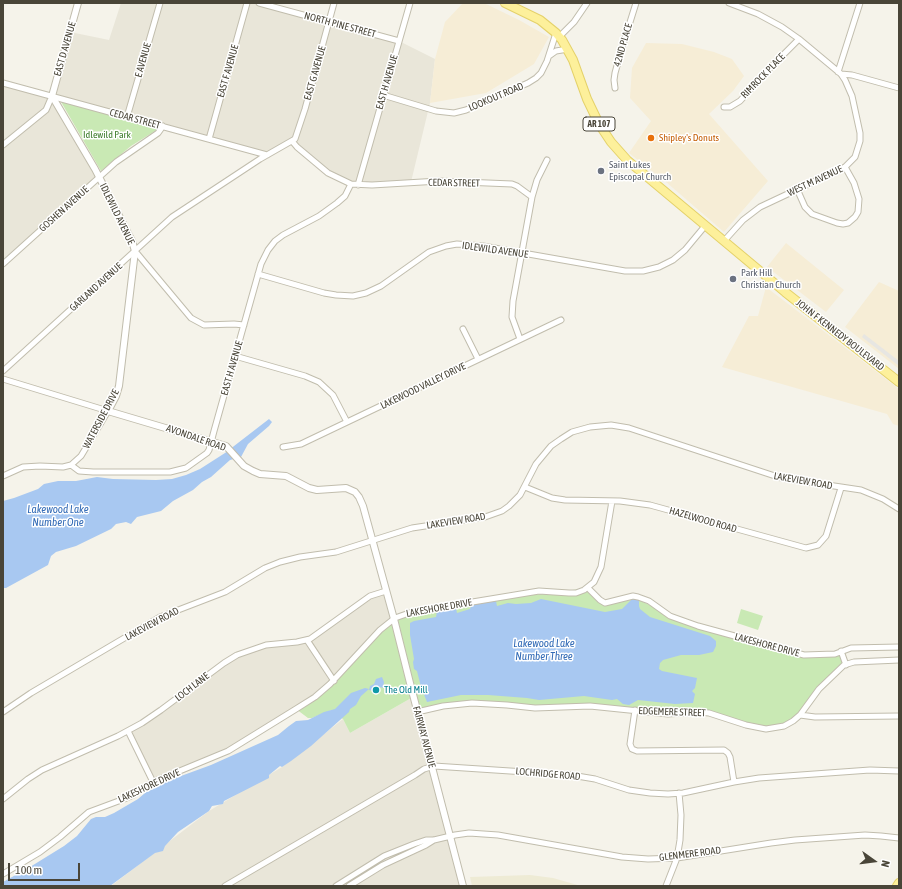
<!DOCTYPE html>
<html>
<head>
<meta charset="utf-8">
<style>
  body { margin:0 }
  #map { position:relative; width:902px; height:889px; overflow:hidden; background:#f5f3ea; font-family:"Asap Condensed",sans-serif }
  canvas { display:block }
  .frame { position:absolute; inset:0; border:4px solid #494538; pointer-events:none }
  .north { position:absolute; left:854px; top:841px; width:40px; height:40px; -webkit-text-stroke:3px #fff; paint-order:stroke; rotate:104deg; font-size:11px; font-weight:700; line-height:16px; text-align:center; color:#494538 }
  .north::after { content:''; display:block; margin:auto; width:14px; height:18px; background:#494538; clip-path:polygon(50% 0,100% 100%,50% 72%,0 100%) }
  .scale { position:absolute; left:8px; top:863px; width:72px; height:18px; box-sizing:border-box; border:2px solid #494538; border-top:0; padding-left:5px; font-size:12px; line-height:14px; white-space:nowrap; color:#494538; -webkit-text-stroke:3px #fff; paint-order:stroke }
</style>
</head>
<body>
<div id="map">
<canvas width="902" height="889"></canvas>
<div class="frame"></div>
<div class="north">N</div>
<div class="scale">100 m</div>
</div>
<script>
const c = document.querySelector('canvas').getContext('2d');
c.lineJoin = 'round';
function fill(path, color) {
  c.fillStyle = color;
  c.fill(path, 'evenodd');
}
function shape(rows) {
  const path = new Path2D();
  for (const r of rows) {
    path.moveTo(r[0], r[1]);
    for (let i = 2; i < r.length; i += 2) path.lineTo(r[i], r[i + 1]);
  }
  return path;
}
function strokePath(path, color, width, dash) {
  c.strokeStyle = color;
  c.lineWidth = width;
  c.lineCap = dash ? 'butt' : 'round';
  c.setLineDash(dash || []);
  c.stroke(path);
}
function drawText(font, color, halo, rows, align = 'center') {
  c.font = font + ' "Asap Condensed",sans-serif';
  c.lineWidth = 3;
  c.setLineDash([]);
  c.textBaseline = 'middle';
  c.strokeStyle = halo;
  c.fillStyle = color;
  for (const [text, x, y, turn = 0] of rows) {
    c.save();
    c.translate(x, y);
    c.rotate((+turn || 0) * Math.PI / 180);
    c.textAlign = isNaN(turn) ? turn : align;
    if (halo) c.strokeText(text, 0, 0);
    c.fillText(text, 0, 0);
    c.restore();
  }
}
fill(shape([
  [121,3,259,3,399,41,435,59,430,103,411,182,358,185,335,177,297,147,295,139,267,155,52,96,99,177,3,264,3,83,52,96,70,32,109,40],
  [386,591,395,618,334,681,296,709,244,742,153,782,128,731,224,663,266,645,307,640,364,600],
  [413,697,461,886,111,886,209,811,282,767,343,719,350,733]
]), '#e9e6d9');
fill(shape([
  [463,3,484,3,519,20,549,37,534,64,486,93,430,103,435,59,445,22],
  [646,43,682,44,714,52,732,59,744,76,733,91,709,114,768,181,724,232,666,182,629,153,651,121,630,98,632,68],
  [786,243,844,290,826,312,767,267],
  [879,282,899,291,899,369,845,327],
  [766,287,899,389,899,426,893,424,887,414,722,367,749,316,758,316]
]), '#f6edd6');
fill(shape([
  [530,875,553,878,581,886,472,886,470,877]
]), '#eeebd5');
fill(shape([
  [60,100,163,126,131,146,101,171],
  [588,588,600,600,609,603,637,599,662,611,719,632,804,655,841,651,846,665,827,681,800,715,779,728,746,725,709,713,679,714,604,706,551,708,480,703,417,712,413,697,350,733,343,719,332,710,312,718,308,718,296,709,322,691,395,618,470,603],
  [741,609,763,616,758,630,737,623]
]), '#c9e9b4');
fill(shape([
  [864,334,899,361,899,366,862,337]
]), '#e7e6e2');
fill(shape([
  [269,419,272,422,269,426,248,444,241,457,230,460,211,477,202,482,193,490,173,501,161,511,137,517,131,524,126,522,116,524,111,529,76,546,56,552,51,556,48,565,6,588,3,588,3,501,14,498,38,489,44,484,58,481,76,481,97,477,113,479,156,480,172,479,186,475,200,469,225,453],
  [541,599,605,612,622,609,632,599,639,600,639,606,640,609,650,617,710,636,716,641,716,646,713,652,699,655,681,655,663,660,660,663,659,669,662,671,697,678,695,688,692,691,695,694,693,703,675,704,638,700,629,705,623,704,617,699,612,700,584,696,539,700,527,698,488,695,461,695,427,702,421,687,417,671,414,669,413,662,414,659,410,635,410,623,414,621,436,617,437,611,456,608,457,613,470,609,472,604,496,601,497,606,508,603,516,604,531,603],
  [382,677,384,682,383,688,380,687,374,691,369,690,370,686,374,684,376,679],
  [365,688,369,689,361,696,356,705,350,709,349,712,311,746,291,761,282,767,280,766,269,775,269,778,224,801,223,804,212,806,209,811,178,832,165,846,163,851,155,853,110,886,3,886,3,882,30,867,64,846,77,836,91,819,96,817,105,817,114,813,138,799,145,793,170,780,211,765,278,735,289,726,296,721,308,720,324,712,335,709,351,693]
]), '#a8c8f1');
const minor = shape([
  [259,3,399,41],
  [559,37,574,22,587,3],
  [549,56,556,51,568,49],
  [838,72,860,3],
  [841,74,852,75,899,88],
  [3,83,267,155],
  [615,88,614,80,615,73,621,51,636,3],
  [383,95,436,111,454,113,466,110,528,83,536,78,541,73,547,61,556,33],
  [724,107,730,107,740,101,768,70,799,39],
  [127,117,160,3],
  [209,139,247,3],
  [292,141,297,147,328,173,351,184,372,185,439,181,512,184,517,186,532,197],
  [3,145,46,110,52,96],
  [358,185,410,3],
  [797,189,805,207,812,214,837,223,843,224,848,223,855,217,858,212,859,199,854,183,845,167],
  [724,241,743,220,760,207,845,167,855,157,860,141,860,133,852,96,845,80,841,74,799,39,782,27,758,14,729,3],
  [135,251,191,318,204,325,234,324,244,325],
  [3,264,116,162,158,133,163,126],
  [258,274,324,293,336,295,353,296,366,293,381,286,429,252,446,246,457,244,483,246,625,271,643,271,659,267,673,260,685,250,705,226],
  [463,329,478,359],
  [520,339,512,317,513,301,532,197,537,180,547,160],
  [235,356,305,376,319,382,333,395,347,422],
  [3,371,172,217,260,159,295,139,305,109,334,3],
  [3,379,108,411,81,456,71,465,63,467,40,466,23,467,3,476],
  [283,447,301,444,561,320],
  [71,465,79,471,93,472,170,472,186,468,207,453,209,450,214,431,261,264,268,250,275,241,283,235,319,216,337,203,345,196,351,184],
  [525,487,552,498,565,500,620,501,650,505,806,548,818,545,826,536,841,488],
  [588,588,600,600,605,603,633,596,638,597,649,601,670,616,698,626,804,655,835,654,851,648,899,647],
  [307,640,334,681],
  [841,651,846,665],
  [635,710,630,744,632,749,637,751,724,750,728,753,730,757,734,782],
  [3,712,31,693,160,617,225,592,265,568,280,562,300,557,336,552,412,528,485,517,502,511,509,506,520,495,536,464,551,446,561,439,572,432,590,427,611,425,629,428,781,478,861,490,883,499,899,509],
  [417,712,443,706,472,703,507,705,535,708,590,706,668,714,698,712,709,713,746,725,766,729,784,726,793,721,800,715,815,717,899,716],
  [800,715,819,689,844,665,854,662,899,660],
  [128,731,153,782],
  [3,799,28,779,42,770,118,736,142,723,161,710,224,663,237,655,266,645,297,642,310,639,370,596,386,591],
  [3,874,40,852,60,837,89,812,124,799,133,795,153,782,228,751,296,709,315,697,330,684,380,630,395,618,412,612,539,591,569,593,576,593,584,590,594,582,601,567,612,501],
  [225,886,415,775,424,769,434,766,571,775,595,779,629,790,650,793,668,794,683,793,734,782,759,778,870,770,899,771],
  [336,886,384,856,414,844,426,840,433,840],
  [349,886,383,865,426,845,434,840,455,835,469,833,498,835,622,857,648,859,677,858,771,843,795,840,865,835,881,836,899,838],
  [666,886,677,858,680,840,681,815,679,793]
]);
const tertiary = shape([
  [78,3,52,96,95,169,132,241,135,251,119,386,116,396,108,411,226,446,244,466,253,471,260,474,286,476,309,488,317,490,346,488,355,492,359,497,363,506,394,619,410,683,463,886]
]);
const primary = shape([
  [505,3,540,20,556,33,562,40,573,60,587,99,599,124,611,142,627,160,785,292,899,382],
  [897,886,899,883]
]);
strokePath(minor, '#c1bdad', 7);
strokePath(tertiary, '#c1bdad', 8);
strokePath(primary, '#e4d16a', 10);
strokePath(minor, '#fff', 5);
strokePath(tertiary, '#fff', 6);
strokePath(primary, '#fdf09b', 8);
for (const [x, y, r, color] of [
  [651,138,4,"#e8710a"],
  [601,171,4,"#6b7280"],
  [733,279,4,"#6b7280"],
  [376,690,4,"#0f9aa8"]
]) {
  const dot = new Path2D();
  dot.arc(x, y, r, 0, 2 * Math.PI);
  c.fillStyle = color;
  c.fill(dot);
  strokePath(dot, '#fff', 1.5);
}
for (const [x, y, w] of [
  [599,124,32]
]) {
  const box = new Path2D();
  box.roundRect(x - w / 2, y - 7, w, 14, 3);
  c.fillStyle = '#fff';
  c.fill(box);
  strokePath(box, '#494538', 1);
}
drawText('bold 9px', '#494538', null, [
  ["AR 107",599,124]
]);
drawText('10px', '#494538', '#fff', [
  ["NORTH PINE STREET",340,25,15],
  ["42ND PLACE",623,45,-74],
  ["EAST D AVENUE",65,49,-74],
  ["E AVENUE",143,60,-74],
  ["EAST F AVENUE",228,71,-74],
  ["EAST G AVENUE",315,73,-74],
  ["RIMROCK PLACE",763,76,-46],
  ["EAST H AVENUE",387,82,-74],
  ["LOOKOUT ROAD",496,97,-23],
  ["CEDAR STREET",135,119,15],
  ["WEST M AVENUE",815,181,-25],
  ["CEDAR STREET",454,183,1],
  ["GOSHEN AVENUE",64,209,-42],
  ["IDLEWILD AVENUE",117,214,64],
  ["IDLEWILD AVENUE",495,250,8],
  ["GARLAND AVENUE",96,287,-42],
  ["JOHN F KENNEDY BOULEVARD",840,335,38],
  ["EAST H AVENUE",232,368,-74],
  ["LAKEWOOD VALLEY DRIVE",423,386,-26],
  ["WATERSIDE DRIVE",101,419,-62],
  ["AVONDALE ROAD",196,438,19],
  ["LAKEVIEW ROAD",803,481,10],
  ["HAZELWOOD ROAD",703,520,16],
  ["LAKEVIEW ROAD",456,521,-9],
  ["LAKESHORE DRIVE",439,608,-10],
  ["LAKEVIEW ROAD",152,624,-28],
  ["LAKESHORE DRIVE",767,645,15],
  ["LOCH LANE",192,687,-38],
  ["EDGEMERE STREET",672,712,2],
  ["FAIRWAY AVENUE",424,737,75],
  ["LOCHRIDGE ROAD",548,774,5],
  ["LAKESHORE DRIVE",149,786,-25],
  ["GLENMERE ROAD",690,854,-7]
]);
drawText('10px', '#3d7c2b', '#fff', [
  ["Idlewild Park",107,135]
]);
drawText('10px', '#c56008', '#fff', [
  ["Shipley's Donuts",659,138]
], 'left');
drawText('10px', '#5b616d', '#fff', [
  ["Saint Lukes",609,165],
  ["Episcopal Church",609,177],
  ["Park Hill",741,273],
  ["Christian Church",741,285]
], 'left');
drawText('10px', '#0d838f', '#fff', [
  ["The Old Mill",384,690]
], 'left');
drawText('italic 11px', '#316ab6', '#fff', [
  ["Lakewood Lake",58,510],
  ["Number One",58,523],
  ["Lakewood Lake",544,644],
  ["Number Three",544,657]
]);
</script>
</body>
</html>
